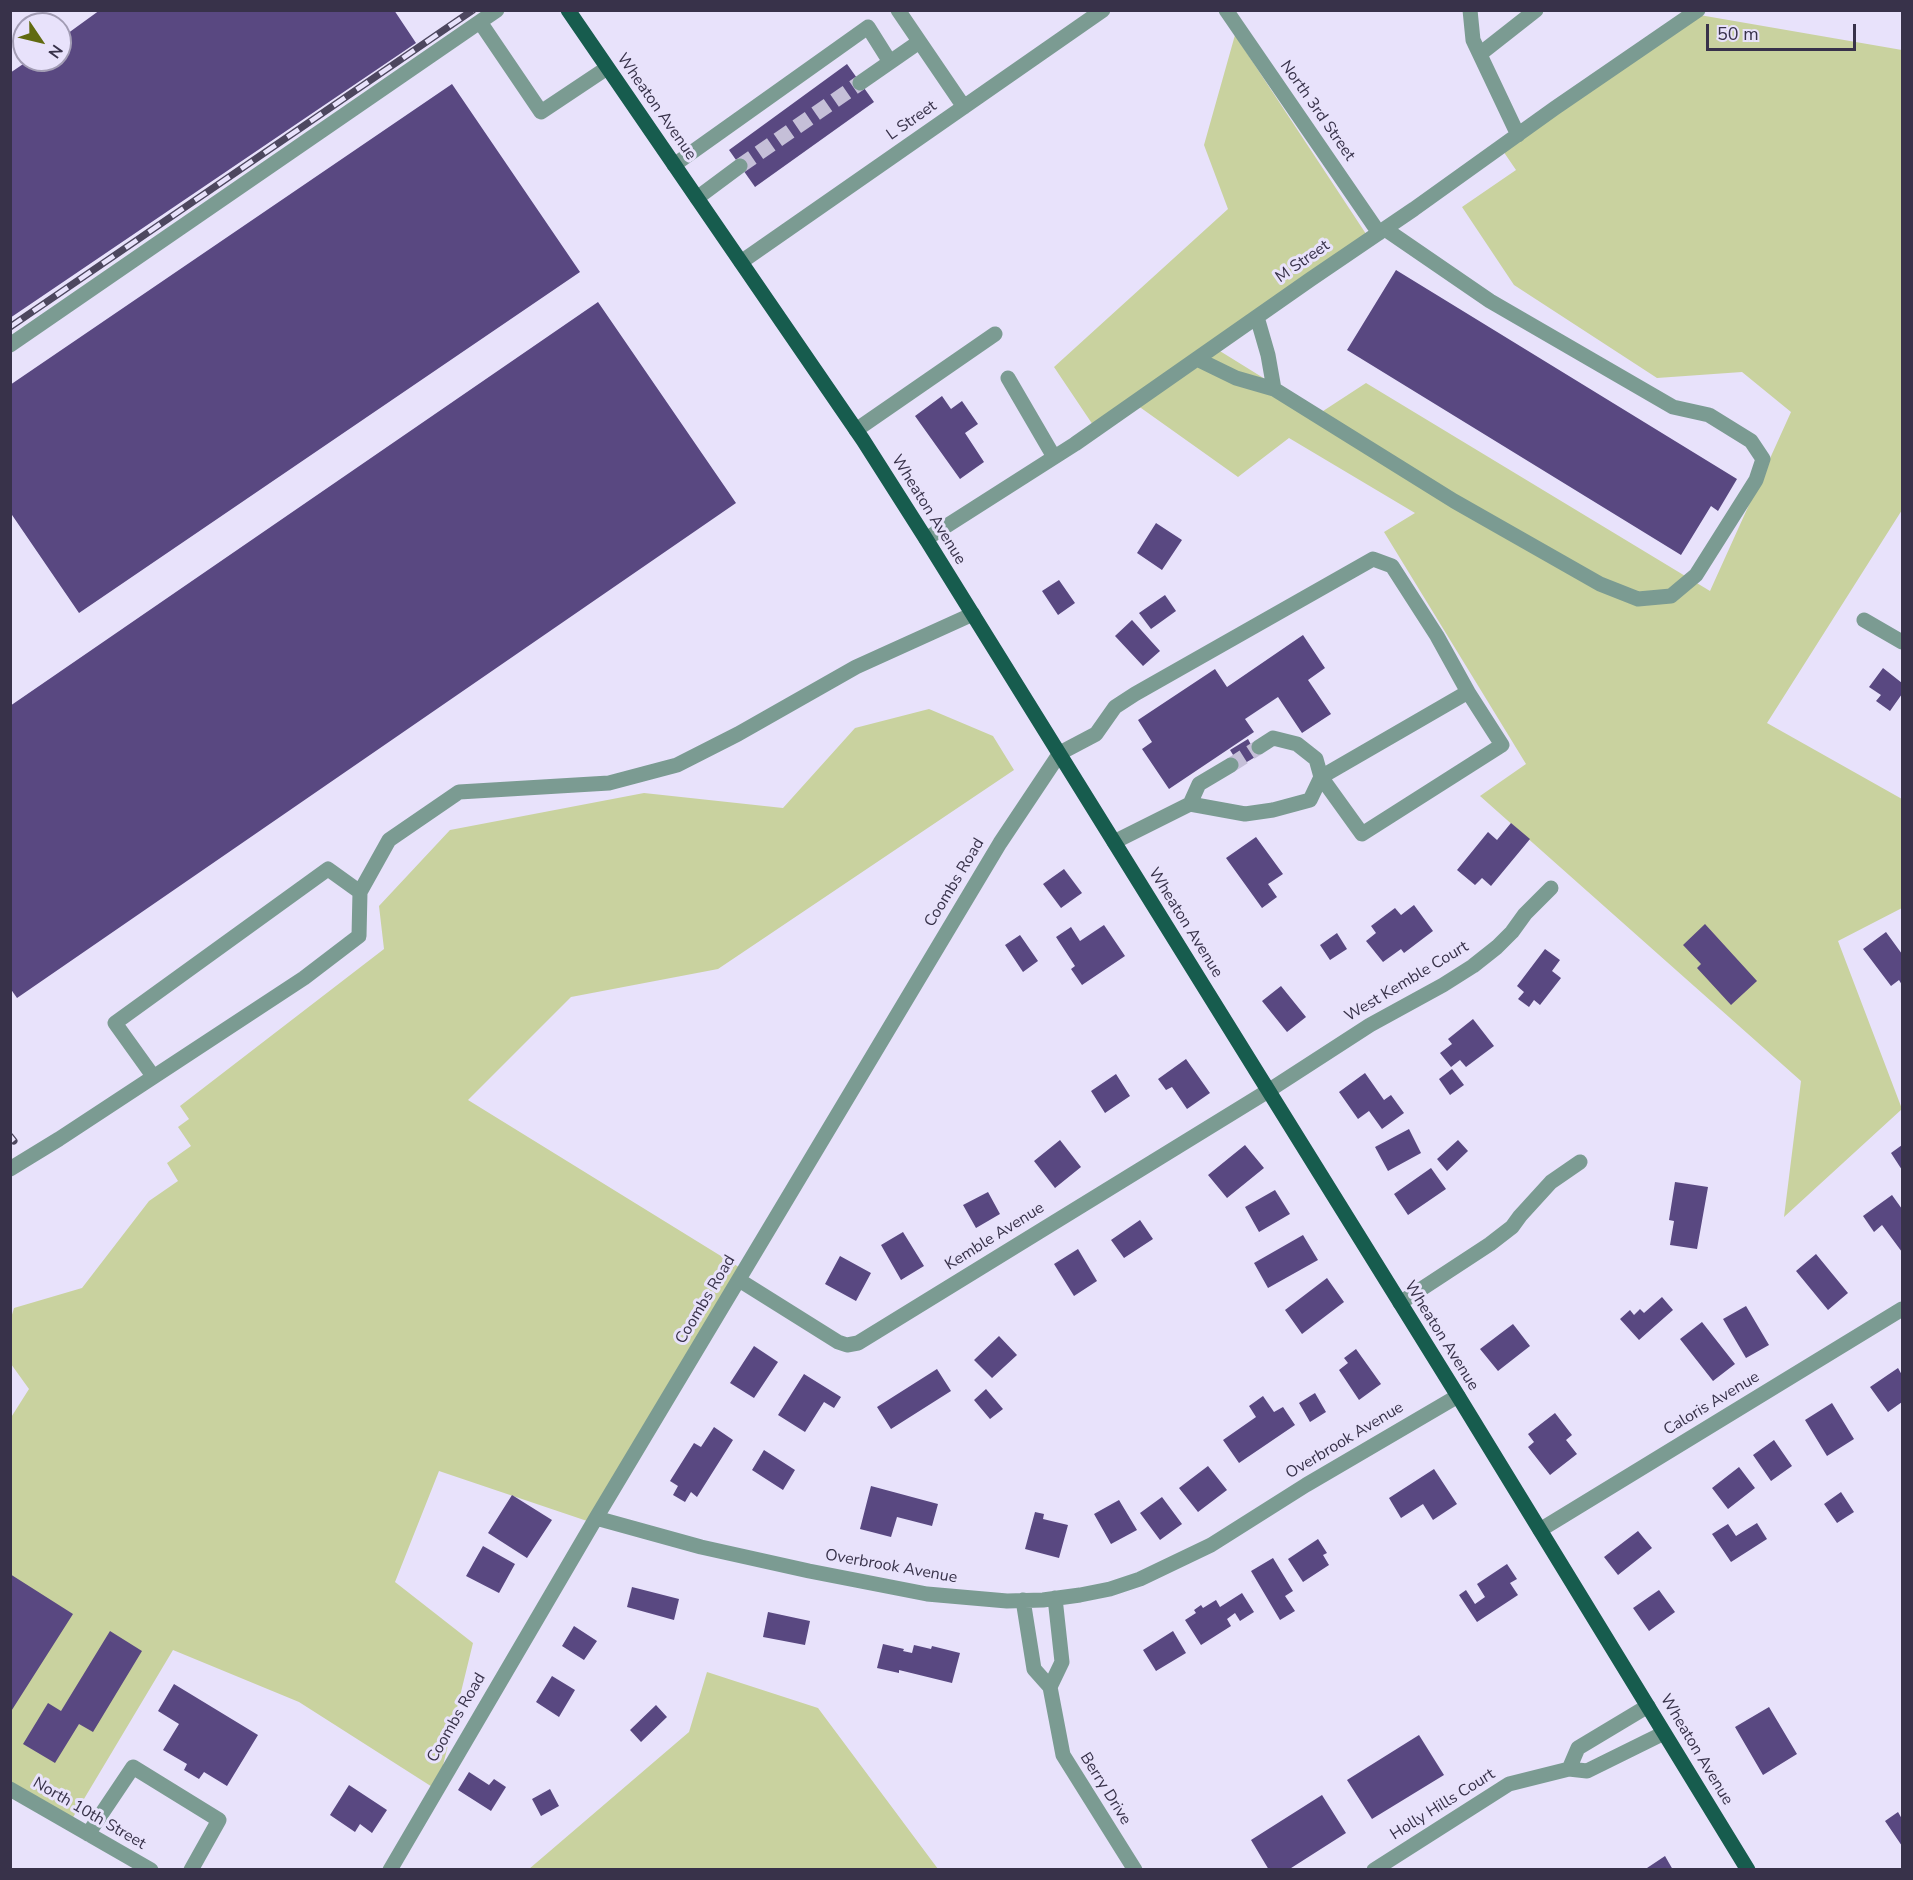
<!DOCTYPE html>
<html>
<head>
<meta charset="utf-8">
<style>
  body { margin:0 }
  #map { position:relative; width:1913px; height:1880px; overflow:hidden; background:#e8e2fb; font-family:"Nunito Sans",sans-serif }
  canvas { display:block }
  .frame { position:absolute; inset:0; border:12px solid #38324a; pointer-events:none }
  .north { position:absolute; left:12px; top:12px; width:60px; height:60px; box-sizing:border-box; background:#e8e2fb; border:2px solid #a29cb4; border-radius:50%; rotate:125deg; font-size:16px; font-weight:700; line-height:24px; text-align:center; color:#38324a }
  .north::after { content:''; display:block; margin:auto; width:21px; height:27px; background:#616a10; clip-path:polygon(50% 0,100% 100%,50% 72%,0 100%) }
  .scale { position:absolute; left:1706px; top:24px; width:150px; height:27px; box-sizing:border-box; border:3px solid #38324a; border-top:0; padding-left:8px; font-size:18px; line-height:21px; white-space:nowrap; color:#38324a; -webkit-text-stroke:4px #e8e2fb; paint-order:stroke }
</style>
</head>
<body>
<div id="map">
<canvas width="1913" height="1880"></canvas>
<div class="frame"></div>
<div class="north">N</div>
<div class="scale">50 m</div>
</div>
<script>
const c = document.querySelector('canvas').getContext('2d');
c.lineJoin = 'round';
function fill(path, color) {
  c.fillStyle = color;
  c.fill(path, 'evenodd');
}
function shape(rows) {
  const path = new Path2D();
  for (const r of rows) {
    path.moveTo(r[0], r[1]);
    for (let i = 2; i < r.length; i += 2) path.lineTo(r[i], r[i + 1]);
  }
  return path;
}
function strokePath(path, color, width, dash) {
  c.strokeStyle = color;
  c.lineWidth = width;
  c.lineCap = dash ? 'butt' : 'round';
  c.setLineDash(dash || []);
  c.stroke(path);
}
function drawText(font, color, halo, rows, align = 'center') {
  c.font = font + ' "Nunito Sans",sans-serif';
  c.lineWidth = 6;
  c.setLineDash([]);
  c.textBaseline = 'middle';
  c.strokeStyle = halo;
  c.fillStyle = color;
  for (const [text, x, y, turn = 0] of rows) {
    c.save();
    c.translate(x, y);
    c.rotate((+turn || 0) * Math.PI / 180);
    c.textAlign = isNaN(turn) ? turn : align;
    if (halo) c.strokeText(text, 0, 0);
    c.fillText(text, 0, 0);
    c.restore();
  }
}
fill(shape([
  [1688,13,1902,50,1902,510,1767,723,1902,799,1902,908,1838,941,1902,1109,1784,1217,1801,1081,1480,796,1526,764,1384,532,1415,513,1289,438,1238,477,1134,403,1095,428,1054,367,1228,209,1204,145,1235,35,1370,240,1215,348,1320,413,1366,383,1710,591,1791,412,1742,372,1657,378,1514,285,1462,207,1516,170,1501,148],
  [929,709,993,736,1014,770,718,969,571,997,468,1100,742,1269,593,1523,439,1471,395,1582,473,1643,437,1790,299,1702,173,1650,69,1824,11,1791,10,1419,29,1389,11,1364,11,1318,14,1308,82,1288,149,1201,178,1181,167,1163,191,1146,178,1127,189,1119,180,1106,384,949,379,906,450,830,644,793,783,808,855,728],
  [707,1672,818,1708,938,1869,529,1869,689,1732]
]), '#c9d29f');
fill(shape([
  [100,10,394,10,416,43,10,318,10,73,29,60,60,60,60,39],
  [847,64,874,102,755,187,729,150],
  [452,84,580,272,79,613,10,512,10,385],
  [1396,270,1737,479,1718,511,1711,506,1681,555,1347,350],
  [598,302,736,503,17,998,10,988,10,706],
  [942,396,951,409,962,401,978,424,965,433,984,462,960,479,915,416],
  [1156,523,1182,540,1162,570,1137,553],
  [1059,580,1075,603,1058,615,1042,591],
  [1165,595,1176,611,1151,629,1139,613],
  [1132,620,1160,651,1143,666,1115,636],
  [1303,635,1325,668,1308,680,1331,714,1302,733,1278,697,1245,719,1254,732,1169,789,1142,749,1152,742,1138,720,1215,669,1227,687],
  [1883,668,1902,683,1902,694,1890,711,1876,701,1881,695,1869,687],
  [1248,739,1257,756,1240,766,1230,750],
  [1511,823,1530,839,1491,886,1482,878,1475,885,1457,870,1488,832,1497,840],
  [1256,837,1283,874,1268,884,1277,897,1262,908,1226,858],
  [1064,869,1082,893,1061,908,1043,884],
  [1414,905,1433,931,1404,953,1401,949,1383,962,1366,941,1376,933,1371,926,1395,908,1401,915],
  [1705,924,1757,981,1731,1005,1697,968,1701,964,1683,945],
  [1104,925,1125,956,1082,985,1071,969,1075,966,1056,937,1071,927,1080,941],
  [1886,932,1902,954,1902,985,1899,980,1891,986,1863,949],
  [1337,933,1347,949,1330,960,1320,945],
  [1020,935,1038,961,1023,972,1005,945],
  [1545,949,1560,960,1552,971,1561,978,1540,1005,1534,1000,1529,1007,1518,999,1524,992,1517,986],
  [1281,986,1306,1017,1287,1032,1262,1001],
  [1473,1019,1494,1046,1466,1067,1460,1060,1451,1067,1440,1053,1452,1044,1448,1039],
  [1186,1059,1210,1093,1187,1109,1172,1087,1166,1090,1158,1079],
  [1452,1069,1464,1085,1450,1095,1439,1079],
  [1365,1073,1384,1100,1391,1095,1404,1113,1382,1129,1369,1111,1358,1119,1339,1092],
  [1116,1074,1130,1096,1105,1113,1091,1091],
  [1409,1129,1421,1153,1388,1171,1375,1147],
  [1060,1140,1081,1167,1055,1188,1034,1161],
  [1458,1140,1468,1151,1447,1171,1437,1159],
  [1245,1145,1264,1168,1227,1198,1208,1175],
  [1902,1145,1902,1170,1891,1153],
  [1431,1168,1446,1189,1408,1215,1394,1194],
  [1675,1182,1708,1187,1697,1249,1670,1245,1674,1221,1669,1220],
  [1275,1190,1290,1214,1259,1232,1245,1207],
  [988,1192,1000,1214,976,1228,963,1205],
  [1892,1195,1902,1209,1902,1252,1882,1225,1874,1232,1863,1216],
  [1140,1220,1153,1239,1124,1258,1111,1240],
  [903,1232,924,1266,901,1280,881,1245],
  [1303,1235,1318,1260,1268,1288,1254,1263],
  [1078,1249,1097,1281,1074,1296,1054,1264],
  [1816,1254,1848,1293,1828,1310,1796,1271],
  [840,1256,871,1273,856,1301,825,1284],
  [1327,1278,1344,1302,1302,1334,1285,1310],
  [1662,1297,1673,1310,1639,1340,1620,1319,1630,1310,1634,1315,1640,1309,1644,1313],
  [1746,1306,1769,1345,1746,1358,1723,1319],
  [1702,1322,1735,1364,1713,1381,1680,1339],
  [1513,1324,1530,1346,1498,1371,1480,1349],
  [999,1336,1017,1355,992,1378,974,1360],
  [754,1346,778,1362,754,1398,730,1383],
  [1356,1349,1381,1384,1359,1400,1339,1370,1348,1363,1344,1358],
  [1898,1368,1902,1375,1902,1402,1888,1412,1870,1387],
  [937,1369,951,1391,891,1429,877,1407],
  [804,1374,841,1397,834,1408,824,1402,805,1432,778,1415],
  [986,1389,1003,1409,990,1419,974,1400],
  [1315,1393,1326,1412,1310,1422,1299,1403],
  [1263,1396,1274,1412,1283,1407,1295,1425,1239,1463,1223,1440,1256,1417,1249,1406],
  [1832,1403,1854,1439,1827,1456,1805,1420],
  [1555,1413,1572,1435,1566,1440,1577,1454,1550,1475,1528,1447,1534,1442,1528,1434],
  [714,1427,733,1440,697,1497,691,1492,685,1502,673,1495,678,1486,670,1481,694,1443,701,1447],
  [1774,1440,1792,1466,1771,1481,1753,1455],
  [764,1450,795,1470,783,1490,752,1470],
  [1208,1466,1227,1490,1198,1512,1179,1488],
  [1739,1467,1755,1488,1728,1509,1712,1488],
  [1434,1469,1457,1504,1433,1520,1423,1504,1401,1518,1389,1498],
  [871,1486,938,1504,932,1526,897,1517,891,1537,860,1529],
  [1841,1492,1854,1512,1837,1523,1824,1504],
  [512,1495,552,1520,527,1558,488,1533],
  [1162,1497,1182,1524,1160,1540,1140,1513],
  [1119,1500,1137,1530,1111,1544,1094,1514],
  [1035,1512,1044,1514,1043,1519,1068,1525,1059,1558,1025,1549],
  [1757,1523,1767,1539,1731,1562,1712,1534,1728,1524,1736,1536],
  [1638,1531,1652,1548,1618,1575,1604,1557],
  [1318,1539,1327,1553,1323,1555,1329,1565,1303,1582,1288,1559],
  [483,1546,515,1564,499,1593,466,1576],
  [1273,1558,1293,1591,1285,1596,1295,1611,1280,1620,1251,1571],
  [1507,1564,1517,1579,1510,1583,1518,1595,1477,1622,1459,1595,1466,1590,1475,1604,1485,1597,1477,1584],
  [10,1574,73,1614,10,1713],
  [632,1587,679,1599,674,1620,627,1607],
  [1659,1590,1675,1612,1649,1631,1633,1608],
  [1242,1593,1254,1612,1240,1621,1235,1613,1227,1619,1231,1626,1201,1645,1185,1620,1196,1613,1194,1610,1201,1605,1203,1608,1216,1600,1220,1607],
  [768,1612,810,1621,805,1645,763,1637],
  [574,1626,597,1641,584,1660,562,1646],
  [110,1631,142,1651,93,1732,79,1724,55,1763,23,1744,48,1703,61,1711],
  [1173,1631,1186,1653,1156,1671,1143,1650],
  [883,1644,904,1649,903,1651,912,1653,914,1645,931,1649,932,1646,960,1653,952,1683,899,1670,899,1673,877,1668],
  [552,1676,575,1690,559,1717,536,1702],
  [174,1684,258,1735,227,1786,204,1772,199,1779,184,1770,187,1764,163,1750,179,1724,158,1711],
  [656,1705,667,1717,641,1742,630,1730],
  [1769,1707,1797,1754,1763,1775,1735,1727],
  [1419,1735,1444,1775,1372,1819,1347,1780],
  [469,1772,489,1785,494,1779,506,1787,491,1811,458,1790],
  [349,1785,387,1810,372,1833,360,1824,355,1832,330,1815],
  [550,1789,559,1806,541,1816,532,1799],
  [1322,1795,1346,1833,1288,1870,1269,1870,1251,1840],
  [1898,1812,1902,1819,1902,1846,1885,1821],
  [1665,1856,1673,1870,1644,1870]
]), '#594881');
strokePath(shape([
  [740,166,860,83],
  [1231,765,1259,747]
]), '#c5bfd8', 15, [15, 8]);
strokePath(shape([
  [898,10,964,107],
  [1226,10,1379,233],
  [1470,10,1473,40,1518,135],
  [480,22,541,112,607,68],
  [1480,54,1536,10],
  [860,83,919,42],
  [674,165,868,27,890,62],
  [697,198,740,166],
  [741,262,1103,10],
  [10,345,497,10],
  [1197,359,1236,378,1274,389,1268,355,1257,317],
  [1008,378,1054,457],
  [1274,389,1454,501,1600,584,1638,599,1671,596,1696,575,1756,480,1763,459,1751,441,1709,415,1673,407,1490,301,1385,229],
  [856,430,995,334],
  [926,539,1075,444,1311,279,1414,209,1555,108,1698,10],
  [1864,620,1902,642],
  [1190,804,1199,784,1231,765],
  [1114,842,1190,804,1245,814,1273,810,1310,800,1321,777,1468,692,1502,745,1362,834,1321,777,1316,759,1297,744,1273,738,1259,747],
  [153,1076,115,1023,328,869,360,892],
  [10,1169,59,1139,304,978,359,936,360,892,389,840,459,792,609,783,677,765,738,734,856,667,973,614],
  [739,1280,838,1342,847,1345,858,1343,1268,1091,1370,1025,1443,985,1473,966,1497,947,1512,932,1525,914,1551,888],
  [1400,1303,1490,1244,1512,1227,1520,1216,1551,1182,1580,1162],
  [596,1518,701,1547,809,1571,927,1594,1007,1601,1043,1600,1080,1595,1110,1589,1140,1579,1211,1545,1306,1485,1458,1396],
  [1540,1530,1902,1309],
  [1023,1600,1034,1669,1050,1687,1063,1755,1135,1870],
  [1050,1687,1062,1662,1055,1598],
  [1569,1769,1578,1748,1648,1706],
  [10,1789,151,1870],
  [88,1834,133,1767,219,1820,191,1870],
  [390,1870,596,1518,1000,843,1060,753,1096,734,1115,707,1135,694,1373,559,1392,566,1437,636,1468,692],
  [1374,1870,1509,1784,1569,1769,1587,1771,1664,1733]
]), '#7b9b92', 15);
strokePath(shape([
  [568,10,863,440,926,539,1458,1396,1748,1870]
]), '#175c4e', 15);
const rail = shape([
  [10,327,473,10],
  [10,1136,14,1141]
]);
strokePath(rail, '#4d475f', 7);
strokePath(rail, '#e8e2fb', 4.5, [14]);
drawText('16px', '#38324a', '#e8e2fb', [
  ["Wheaton Avenue",656,107,55],
  ["North 3rd Street",1317,111,55],
  ["L Street",912,121,-35],
  ["M Street",1303,262,-35],
  ["Wheaton Avenue",928,510,58],
  ["Coombs Road",955,883,-59],
  ["Wheaton Avenue",1185,923,58],
  ["West Kemble Court",1407,982,-31],
  ["Kemble Avenue",995,1237,-32],
  ["Coombs Road",706,1300,-59],
  ["Wheaton Avenue",1441,1336,58],
  ["Caloris Avenue",1712,1404,-31],
  ["Overbrook Avenue",1345,1441,-31],
  ["Overbrook Avenue",891,1567,10],
  ["Coombs Road",457,1718,-60],
  ["Wheaton Avenue",1696,1750,59],
  ["Berry Drive",1105,1789,58],
  ["Holly Hills Court",1443,1805,-32],
  ["North 10th Street",89,1814,30]
]);
</script>
</body>
</html>
